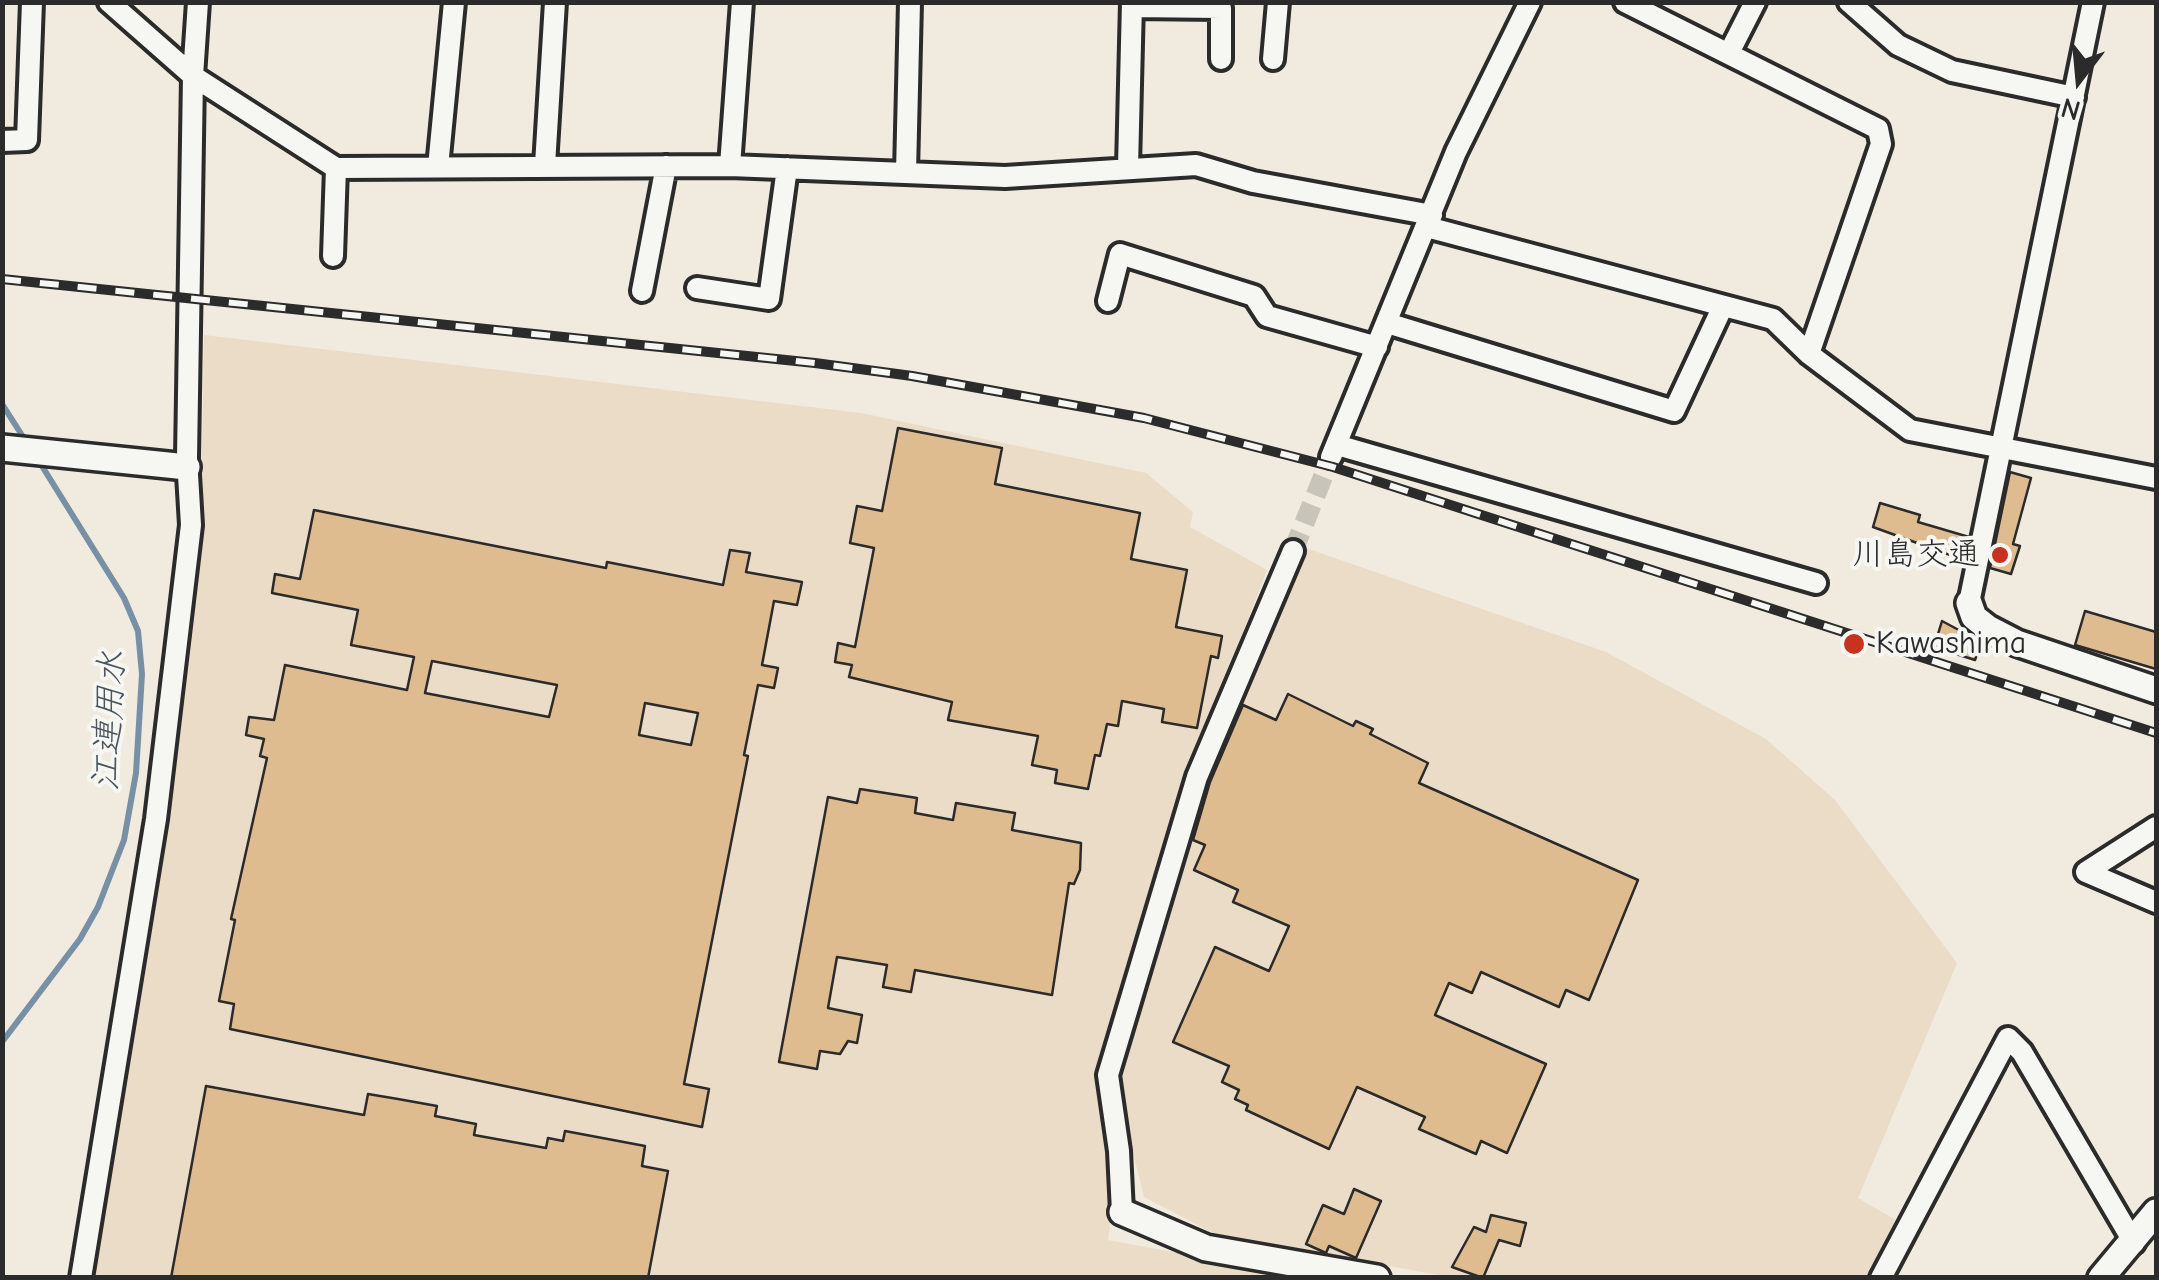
<!DOCTYPE html>
<html>
<head>
<meta charset="utf-8">
<style>
  body { margin:0 }
  #map { position:relative; width:2159px; height:1280px; overflow:hidden; background:#f1eade; font-family:"Comic Neue",sans-serif }
  canvas { display:block }
  .frame { position:absolute; inset:0; border:5px solid #2b2b2b; pointer-events:none }
  .north { position:absolute; left:2029px; top:30px; width:100px; height:100px; -webkit-text-stroke:8px #f6f6f2; paint-order:stroke; rotate:196deg; font-size:28px; font-weight:700; line-height:40px; text-align:center; color:#2b2b2b }
  .north::after { content:''; display:block; margin:auto; width:35px; height:45px; background:#2b2b2b; clip-path:polygon(50% 0,100% 100%,50% 72%,0 100%) }
</style>
</head>
<body>
<div id="map">
<canvas width="2159" height="1280"></canvas>
<div class="frame"></div>
<div class="north">N</div>
</div>
<script>
const c = document.querySelector('canvas').getContext('2d');
c.lineJoin = 'round';
function fill(path, color) {
  c.fillStyle = color;
  c.fill(path, 'evenodd');
}
function shape(rows) {
  const path = new Path2D();
  for (const r of rows) {
    path.moveTo(r[0], r[1]);
    for (let i = 2; i < r.length; i += 2) path.lineTo(r[i], r[i + 1]);
  }
  return path;
}
function strokePath(path, color, width, dash) {
  c.strokeStyle = color;
  c.lineWidth = width;
  c.lineCap = dash ? 'butt' : 'round';
  c.setLineDash(dash || []);
  c.stroke(path);
}
function drawText(font, color, halo, rows, align = 'center') {
  c.font = font + ' "Comic Neue","Klee One",sans-serif';
  c.lineWidth = 8;
  c.setLineDash([]);
  c.textBaseline = 'middle';
  c.strokeStyle = halo;
  c.fillStyle = color;
  for (const [text, x, y, turn = 0] of rows) {
    c.save();
    c.translate(x, y);
    c.rotate((+turn || 0) * Math.PI / 180);
    c.textAlign = isNaN(turn) ? turn : align;
    if (halo) c.strokeText(text, 0, 0);
    c.fillText(text, 0, 0);
    c.restore();
  }
}
fill(shape([
  [204,335,861,413,1146,473,1193,512,1190,527,1267,570,1188,775,1101,1071,1116,1182,1108,1240,1307,1277,87,1278,146,929,201,517],
  [1303,547,1606,652,1766,739,1835,800,1957,963,1858,1198,1901,1223,1869,1277,1450,1277,1217,1235,1144,1197,1115,1080,1203,774]
]), '#ebdcc7');
strokePath(shape([
  [2,404,27,443],
  [2,1042,80,939,98,907,124,840,136,773,142,674,138,631,124,598,37,458]
]), '#7890a5', 6);
const building = shape([
  [898,428,1002,448,995,484,1140,513,1131,559,1187,570,1176,627,1222,636,1218,658,1211,656,1197,728,1162,722,1164,709,1122,701,1118,726,1107,724,1100,756,1095,755,1088,789,1055,783,1057,770,1032,765,1038,736,948,720,952,702,849,677,852,665,835,662,838,643,855,647,874,548,850,543,857,506,882,511,898,428],
  [2010,472,2031,478,2013,544,2020,546,2011,574,1990,568,2010,472],
  [1880,503,1920,515,1918,522,1969,537,1964,560,1873,527,1880,503],
  [314,510,606,568,607,562,723,585,730,550,750,553,746,572,802,582,797,605,774,601,762,665,778,668,774,688,758,685,744,755,748,756,684,1084,709,1089,702,1127,230,1029,234,1004,219,1001,235,920,231,919,267,758,260,756,264,739,246,735,249,717,274,720,285,665,407,690,414,657,351,645,358,610,272,593,275,574,300,579,314,510],
  [432,661,557,685,549,717,425,693,432,661],
  [645,703,698,713,691,745,639,735,645,703],
  [2085,611,2156,632,2156,669,2075,645,2085,611],
  [1942,621,1981,642,1975,660,1934,647,1942,621],
  [1288,694,1353,726,1356,721,1373,729,1370,734,1428,763,1419,783,1638,880,1589,1000,1566,990,1559,1007,1481,972,1472,993,1449,983,1435,1015,1546,1064,1507,1153,1481,1141,1476,1154,1419,1129,1425,1117,1357,1087,1329,1149,1246,1110,1248,1105,1235,1099,1239,1090,1222,1082,1229,1066,1173,1042,1215,947,1269,971,1289,926,1233,902,1238,890,1194,870,1205,845,1193,840,1210,782,1243,705,1276,720,1288,694],
  [860,789,917,798,915,813,953,820,956,803,1015,813,1012,830,1081,843,1080,870,1074,884,1069,883,1052,995,915,970,911,992,883,987,887,965,837,957,828,1008,862,1015,857,1043,848,1041,840,1054,820,1051,817,1069,779,1062,828,797,857,803,860,789],
  [206,1086,364,1115,368,1094,398,1099,437,1106,435,1116,476,1124,474,1135,546,1148,548,1138,563,1141,565,1131,645,1146,642,1166,668,1171,648,1278,171,1278,206,1086],
  [1354,1189,1381,1201,1356,1258,1329,1246,1326,1253,1306,1244,1323,1205,1344,1214,1354,1189],
  [1491,1215,1526,1223,1520,1246,1499,1240,1483,1278,1452,1267,1474,1227,1486,1232,1491,1215]
]);
fill(building, '#debc90');
strokePath(building, '#2b2b2b', 2.5);
strokePath(shape([
  [1293,551,1331,457]
]), '#c9c4ba', 20, [20, 10]);
const minor = shape([
  [109,2,193,76,336,168,730,166,1005,177,1196,165,1253,182,1432,215],
  [1625,2,1878,129,1881,144,1809,354],
  [1849,2,1898,45,1952,71,2074,97],
  [1132,7,1221,8,1221,59],
  [1730,51,1755,2],
  [1273,59,1278,2],
  [2,141,27,140,32,2],
  [545,165,555,2],
  [730,166,742,2],
  [438,167,454,2],
  [1128,167,1132,2],
  [906,173,910,2],
  [1427,227,1773,319,1809,354,1910,430,2156,478],
  [333,256,336,168],
  [697,288,769,299,787,168],
  [642,291,666,166],
  [1108,301,1120,254,1254,296,1267,316,1377,347],
  [1387,323,1674,411,1723,306],
  [1337,445,1816,583],
  [1331,457,1456,152,1530,2],
  [1969,603,2093,2],
  [2156,827,2086,872,2156,902],
  [1122,1212,1119,1151,1108,1075,1197,777,1293,551],
  [81,1278,156,819,191,525,187,458,193,76,198,2],
  [1881,1278,2008,1038,2022,1052,2134,1243]
]);
const tertiary = shape([
  [2,448,187,467],
  [1969,603,1974,617,1988,628,2017,643,2156,690],
  [1122,1212,1206,1248,1377,1278],
  [2101,1278,2156,1212]
]);
strokePath(minor, '#2b2b2b', 28);
strokePath(tertiary, '#2b2b2b', 32);
strokePath(minor, '#f6f6f2', 20);
strokePath(tertiary, '#f6f6f2', 25);
const rail = shape([
  [2,279,815,363,912,376,1144,418,1333,467,2156,733]
]);
strokePath(rail, '#2b2b2b', 10);
strokePath(rail, '#f6f6f2', 6, [19]);
for (const [x, y, r, color] of [
  [2000,555,10,"#c8321e"],
  [1854,644,12,"#c8321e"]
]) {
  const dot = new Path2D();
  dot.arc(x, y, r, 0, 2 * Math.PI);
  c.fillStyle = color;
  c.fill(dot);
  strokePath(dot, '#f6f6f2', 4);
}
drawText('32px', '#2b2b2b', '#f6f6f2', [
  ["川島交通",1980,555],
  ["Kawashima",1876,644,"left"]
], 'right');
drawText('italic 35px', '#4b555e', '#f6f6f2', [
  ["江連用水",110,721,-87]
]);
</script>
</body>
</html>
